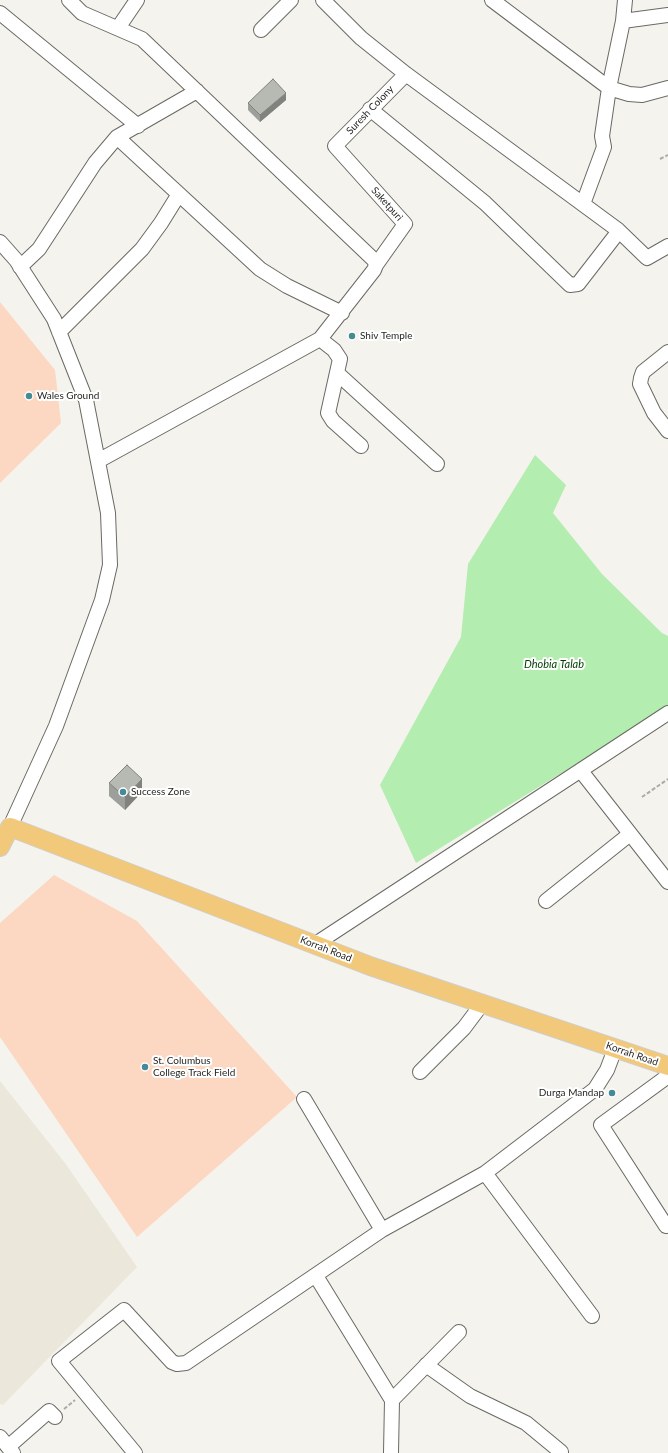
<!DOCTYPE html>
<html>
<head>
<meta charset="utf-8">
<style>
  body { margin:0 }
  canvas { display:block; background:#f4f3ed }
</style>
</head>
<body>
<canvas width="668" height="1453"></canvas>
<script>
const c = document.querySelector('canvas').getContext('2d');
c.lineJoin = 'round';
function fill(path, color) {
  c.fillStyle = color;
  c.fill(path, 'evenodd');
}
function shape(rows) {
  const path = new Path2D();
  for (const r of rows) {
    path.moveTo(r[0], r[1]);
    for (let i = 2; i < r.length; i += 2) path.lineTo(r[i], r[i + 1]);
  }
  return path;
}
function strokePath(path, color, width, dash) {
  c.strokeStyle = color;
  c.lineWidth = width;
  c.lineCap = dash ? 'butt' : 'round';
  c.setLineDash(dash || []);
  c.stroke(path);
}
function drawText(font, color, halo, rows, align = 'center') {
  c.font = font + ' Lato,sans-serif';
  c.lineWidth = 4;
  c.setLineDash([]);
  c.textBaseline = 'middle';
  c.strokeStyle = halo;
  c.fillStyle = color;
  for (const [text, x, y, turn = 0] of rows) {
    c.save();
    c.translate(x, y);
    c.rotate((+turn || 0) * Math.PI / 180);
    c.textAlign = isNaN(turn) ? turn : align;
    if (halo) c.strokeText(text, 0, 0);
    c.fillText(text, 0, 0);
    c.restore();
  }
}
fill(shape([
  [0,1081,65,1163,137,1267,3,1405,0,1404]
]), '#ebe8db');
fill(shape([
  [0,302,55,370,61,423,0,483],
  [54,875,137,921,297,1097,137,1237,0,1037,0,923]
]), '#fcd8c2');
fill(shape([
  [535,455,566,485,553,513,602,574,662,633,668,636,668,707,416,863,380,785,461,637,468,564]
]), '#b4edb0');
const minor = shape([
  [69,0,82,13,142,39,374,260,376,265,374,270,320,339,98,461],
  [323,0,361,38,406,74,618,230,647,258,668,246],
  [492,0,609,88,629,94,642,95,668,88],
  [0,13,138,126],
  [623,21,668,15],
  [118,28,137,0],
  [261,30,291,0],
  [370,109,485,203,570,285,578,284,619,231],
  [117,137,260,269,287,286,342,313],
  [583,204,604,147,602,136,609,88,623,21,625,0],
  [0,242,16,260,54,319,86,400,108,513,110,565,102,600,56,726,10,827],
  [376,265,405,224,335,146,406,74],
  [20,267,39,249,95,163,117,137,197,91],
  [59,332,142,249,161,223,179,194],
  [320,339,334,350,340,359,328,413,333,421,361,446],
  [668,352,643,372,641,378,640,384,654,413,668,431],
  [337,373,437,464],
  [581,771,668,882],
  [546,901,630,834],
  [314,945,668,713],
  [420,1072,464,1028,482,1004],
  [304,1099,382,1230],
  [485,1173,592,1316],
  [666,1226,601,1125,668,1076],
  [316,1276,392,1400,391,1453],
  [426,1365,470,1396,526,1423,561,1452],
  [392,1400,459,1332],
  [0,1437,13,1453],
  [8,1447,49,1411,55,1417],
  [135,1453,59,1361,124,1310,172,1362,177,1364,186,1363,382,1230,485,1173,595,1089,607,1070,615,1049]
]);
const major = shape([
  [0,847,10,827,370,966,668,1066]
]);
strokePath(minor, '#6a6964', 16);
strokePath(major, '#cfcfcf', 20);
strokePath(shape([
  [660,159,668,155],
  [642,797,668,779],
  [64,1409,75,1400]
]), '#acaba6', 2, [4, 2]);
strokePath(minor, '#fff', 14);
strokePath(major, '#f2c87a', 18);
fill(shape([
  [286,100,260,122,248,110,248,103],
  [109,783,142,792,125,810,109,796]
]), '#9d9f9a');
fill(shape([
  [286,93,286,100,260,122,260,115],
  [142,779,142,792,125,810,125,797]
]), '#80827d');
const building = shape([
  [273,79,286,93,260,115,248,103,273,79],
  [127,765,142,779,125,797,109,783,127,765]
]);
fill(building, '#b7b9b3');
strokePath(building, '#80827d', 1);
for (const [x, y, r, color] of [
  [352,336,4,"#458a96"],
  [29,396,4,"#458a96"],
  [123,792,4,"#458a96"],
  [145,1067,4,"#458a96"],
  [612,1093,4,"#458a96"]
]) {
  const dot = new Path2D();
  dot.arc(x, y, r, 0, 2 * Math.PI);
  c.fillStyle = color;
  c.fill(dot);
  strokePath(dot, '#fff', 1.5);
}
drawText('10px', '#262624', '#fff', [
  ["Suresh Colony",370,110,-46],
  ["Saketpuri",387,204,48],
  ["Korrah Road",326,949,21],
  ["Korrah Road",632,1054,19]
]);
drawText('10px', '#262624', '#fff', [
  ["Shiv Temple",360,336],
  ["Wales Ground",37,396],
  ["Success Zone",131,792],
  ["St. Columbus",153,1061],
  ["College Track Field",153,1073],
  ["Durga Mandap",604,1093,"right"]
], 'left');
drawText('italic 11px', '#003d03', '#fff', [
  ["Dhobia Talab",554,664]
]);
</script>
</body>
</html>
